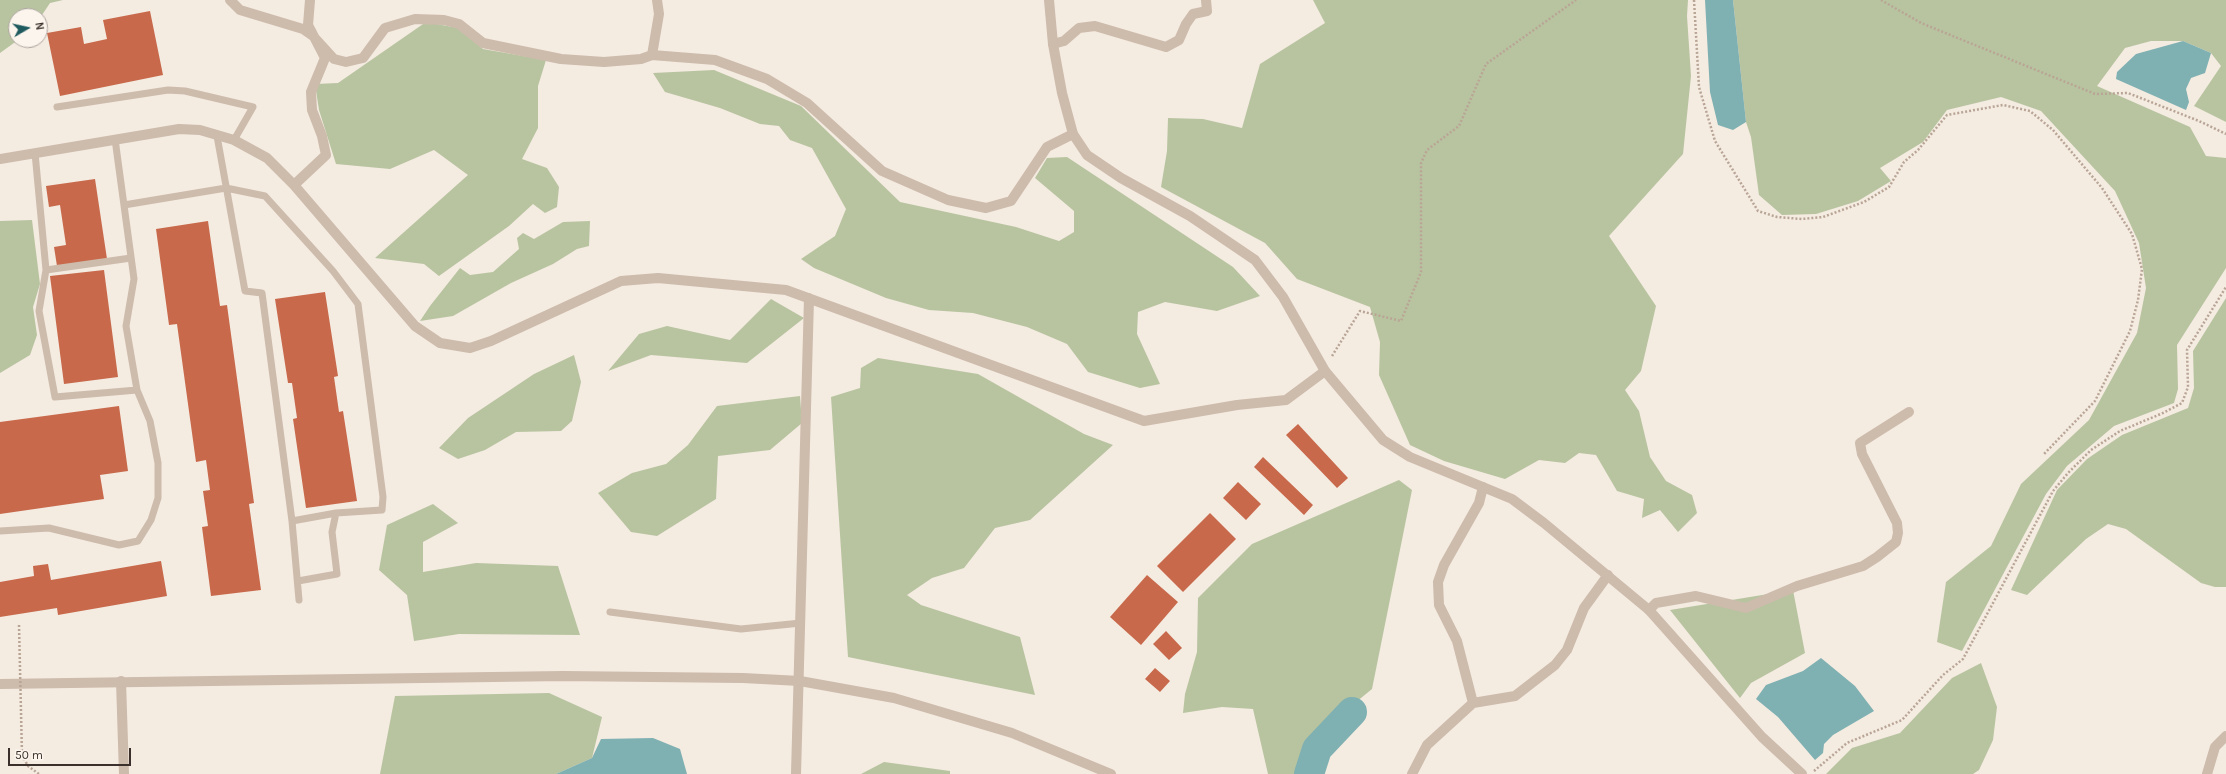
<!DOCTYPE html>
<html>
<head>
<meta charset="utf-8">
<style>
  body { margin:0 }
  #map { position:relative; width:2226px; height:774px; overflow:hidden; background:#f4ebe1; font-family:Karla,sans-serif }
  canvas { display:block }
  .north { position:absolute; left:8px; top:8px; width:40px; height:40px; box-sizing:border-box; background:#fbf5ee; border:1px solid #aea6a0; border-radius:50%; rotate:81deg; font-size:11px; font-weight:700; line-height:16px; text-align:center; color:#3b302b }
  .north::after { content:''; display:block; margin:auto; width:14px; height:18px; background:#1f5a5e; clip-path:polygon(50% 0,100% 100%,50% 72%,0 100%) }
  .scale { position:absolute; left:8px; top:748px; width:123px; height:18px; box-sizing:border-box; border:2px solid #3b302b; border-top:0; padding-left:5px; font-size:12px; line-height:14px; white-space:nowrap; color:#3b302b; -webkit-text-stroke:3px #fbf5ee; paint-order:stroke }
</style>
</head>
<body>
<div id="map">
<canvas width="2226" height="774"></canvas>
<div class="north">N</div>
<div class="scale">50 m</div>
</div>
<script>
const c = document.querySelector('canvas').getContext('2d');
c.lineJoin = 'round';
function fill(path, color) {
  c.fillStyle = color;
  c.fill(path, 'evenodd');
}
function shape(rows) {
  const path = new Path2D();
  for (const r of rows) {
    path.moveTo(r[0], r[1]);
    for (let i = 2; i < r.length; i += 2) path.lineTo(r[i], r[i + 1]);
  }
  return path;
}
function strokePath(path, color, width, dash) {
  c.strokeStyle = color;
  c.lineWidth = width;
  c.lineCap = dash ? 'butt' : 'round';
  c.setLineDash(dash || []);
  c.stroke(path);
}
fill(shape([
  [0,0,63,0,50,3,40,18,40,16,16,16,16,40,18,40,0,53],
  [1313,0,1688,0,1687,16,1691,76,1683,154,1609,236,1656,306,1641,371,1625,390,1639,411,1650,457,1666,481,1692,495,1697,513,1678,532,1660,510,1642,518,1644,499,1617,491,1596,455,1579,453,1565,463,1539,460,1505,479,1444,461,1410,445,1379,375,1380,342,1370,307,1297,279,1265,243,1161,187,1167,151,1168,118,1203,119,1242,128,1260,64,1325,23],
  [1733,0,2226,0,2226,122,2194,106,2221,66,2211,53,2183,41,2151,41,2125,48,2097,86,2190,127,2206,156,2226,158,2226,268,2177,345,2178,389,2174,403,2114,426,2067,466,2046,494,1962,651,1937,642,1946,582,1991,546,2021,484,2089,420,2137,333,2146,288,2139,243,2115,191,2041,111,2001,97,1947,110,1923,142,1880,168,1891,181,1858,201,1816,214,1782,215,1759,195,1751,137,1746,122],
  [426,22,458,28,483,49,546,60,538,86,538,128,522,159,547,168,559,187,557,207,545,213,533,204,509,226,439,276,424,264,375,258,468,175,434,150,390,169,336,164,319,110,315,84,338,83],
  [714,70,801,106,900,202,1016,227,1059,241,1074,232,1074,211,1035,178,1047,158,1067,157,1233,267,1260,296,1217,311,1165,302,1138,312,1137,334,1160,384,1140,388,1088,372,1067,344,1027,327,973,313,929,310,886,298,814,268,801,259,835,236,846,209,812,148,790,140,779,126,760,124,720,108,665,92,653,73],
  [32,220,40,284,33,307,37,335,30,355,0,373,0,221],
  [590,221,589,246,577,249,553,264,511,283,453,316,420,321,430,306,460,268,470,275,493,272,519,249,517,238,523,233,534,239,563,222],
  [2226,298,2226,587,2215,587,2201,583,2126,529,2108,524,2086,539,2027,595,2011,590,2057,490,2087,459,2122,435,2188,408,2194,388,2193,351],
  [771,299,804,318,747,363,651,355,608,371,639,334,667,326,730,340],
  [574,355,581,382,572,421,561,431,516,432,485,450,458,459,439,448,468,418,534,374],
  [878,358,978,374,1084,434,1113,445,1030,520,995,528,964,568,932,578,907,595,921,605,1020,637,1035,695,848,657,831,397,860,388,861,368],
  [800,396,802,423,770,450,718,456,716,499,657,536,631,532,598,493,632,473,666,464,688,445,717,406],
  [1399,480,1412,490,1372,689,1350,707,1311,748,1300,774,1268,774,1253,709,1222,707,1183,713,1185,694,1197,652,1198,598,1252,544],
  [433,504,458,523,423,542,423,572,476,563,558,566,580,635,459,634,414,641,407,595,379,570,387,525],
  [1793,590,1805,653,1751,683,1740,698,1670,610],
  [1981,663,1997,707,1993,740,1979,770,1973,774,1826,774,1852,748,1900,733,1952,678],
  [549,693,602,717,592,758,556,774,380,774,395,696],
  [884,762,950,771,950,774,861,774]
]), '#b8c4a0');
fill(shape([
  [1705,0,1733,0,1746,122,1733,130,1718,125,1710,92],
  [2183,41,2211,53,2205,73,2191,78,2186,89,2189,102,2186,110,2116,79,2117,72,2136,54],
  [1821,658,1855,686,1874,711,1833,735,1824,744,1823,753,1815,760,1778,717,1756,699,1766,685,1803,671],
  [653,738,680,749,687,774,556,774,592,758,601,739]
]), '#7fb0b2');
strokePath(shape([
  [1309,774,1317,749,1352,712]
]), '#7fb0b2', 30);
fill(shape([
  [150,11,163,75,60,96,47,33,81,27,84,44,107,39,103,20],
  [95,179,107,259,57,266,54,247,66,245,60,205,49,207,46,186],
  [208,221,220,306,227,305,254,503,249,504,261,590,211,596,202,527,208,526,203,491,210,490,206,460,196,462,177,324,169,325,156,229],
  [104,270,118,377,64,384,50,276],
  [325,292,338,376,334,377,339,412,343,411,357,501,306,508,293,419,297,418,292,383,288,383,275,299],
  [119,406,128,471,100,475,104,499,0,514,0,422],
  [1298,424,1348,478,1337,488,1286,435],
  [1263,457,1313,505,1304,515,1254,467],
  [1238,482,1261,504,1246,520,1223,498],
  [1210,513,1236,539,1183,592,1157,566],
  [161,561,167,596,58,615,57,608,0,617,0,582,34,576,33,566,48,564,51,580],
  [1147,575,1178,602,1141,645,1110,617],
  [1166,631,1182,648,1169,660,1153,644],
  [1155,668,1170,681,1160,692,1145,679]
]), '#c8694b');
strokePath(shape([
  [1694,0,1699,87,1715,141,1758,211,1777,217,1802,219,1823,217,1864,202,1889,187,1904,162,1918,150,1947,115,2003,105,2030,111,2053,130,2102,188,2132,234,2142,269,2138,300,2130,331,2095,401,2044,454],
  [1881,0,1921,23,2095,94,2128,93,2199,121,2226,134],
  [1332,356,1360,311,1401,321,1421,272,1421,163,1427,150,1459,126,1486,64,1576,0],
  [22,755,28,766,39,774],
  [1814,771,1847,743,1902,720,1943,675,1963,659,2053,491,2068,473,2091,450,2120,431,2163,413,2182,403,2188,387,2187,350,2226,287]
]), '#b9a596', 2.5, [2, 2]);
strokePath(shape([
  [57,107,168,90,185,91,253,107,234,140],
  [217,136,245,291,262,293,292,521,299,600],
  [35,153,46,270,39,311,55,397,137,390],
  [124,205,226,188,265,196,333,271,358,304,383,497,382,510,336,513,292,521],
  [46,270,131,258],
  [0,531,49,528,119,545,138,541,151,520,158,498,158,463,150,421,137,390,126,326,134,279,115,139],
  [298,581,337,574,332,532,336,513],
  [610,612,741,629,801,623]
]), '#cdbbac', 7);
strokePath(shape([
  [230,0,240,10,303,29,313,36,334,59,346,62,363,58,385,28,415,19,444,20,459,24,483,43,561,59,604,62,641,59,652,55,715,60,767,79,807,103,882,171,948,200,986,208,1011,201,1047,147,1073,134],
  [1053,44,1064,41,1079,28,1095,26,1166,47,1179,40,1186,24,1193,14,1207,11,1206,0],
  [652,55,659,14,657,0],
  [0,159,179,129,200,130,234,140,267,158,294,185,415,326,440,343,470,348,491,341,621,281,658,278,786,290,1144,421,1237,405,1286,400,1325,371],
  [294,185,326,155,322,136,312,110,311,92,325,58,308,25,310,0],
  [1649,610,1656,603,1696,596,1746,608,1797,586,1863,566,1877,557,1896,542,1898,533,1897,523,1862,454,1860,443,1909,412],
  [121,681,124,774],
  [1473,703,1457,641,1439,605,1438,582,1444,565,1479,503,1483,487],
  [796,774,809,298],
  [1412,774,1427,745,1473,703,1515,696,1555,665,1567,650,1584,608,1608,575],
  [2207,774,2215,747,2226,736]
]), '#cdbbac', 10);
strokePath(shape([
  [1049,0,1053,44,1062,93,1073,134,1087,155,1121,178,1190,216,1255,260,1283,297,1325,371,1383,440,1410,457,1512,499,1544,523,1649,610,1762,737,1802,774],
  [0,684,563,676,743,678,800,681,894,698,1012,733,1111,774]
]), '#cdbbac', 10);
strokePath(shape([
  [19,625,22,755]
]), '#b9a596', 2.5, [2, 2]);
</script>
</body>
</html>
